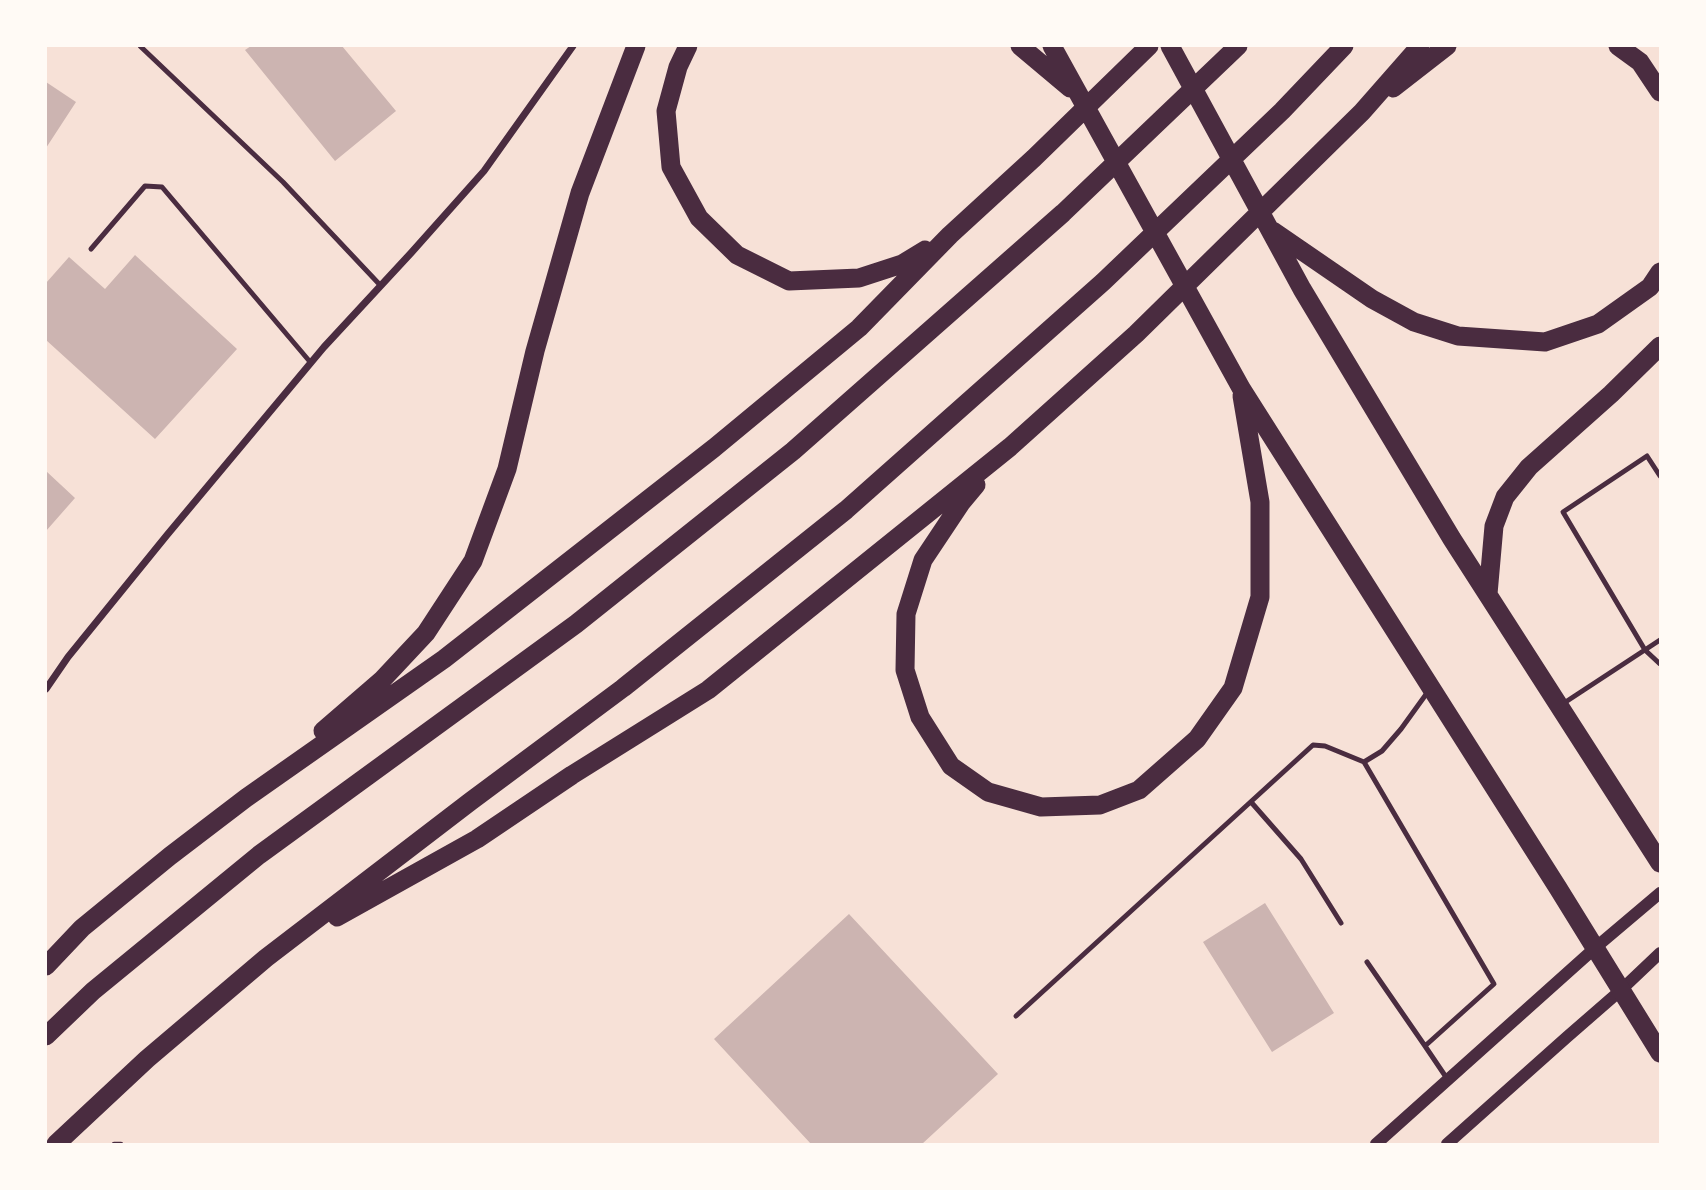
<!DOCTYPE html>
<html>
<head>
<meta charset="utf-8">
<style>
  body { margin:0 }
  #map { position:relative; width:1706px; height:1190px; overflow:hidden; background:#f7e1d7; font-family:Lato,sans-serif }
  canvas { display:block }
  .frame { position:absolute; inset:0; border:47px solid #fffaf5; pointer-events:none }
</style>
</head>
<body>
<div id="map">
<canvas width="1706" height="1190"></canvas>
<div class="frame"></div>
</div>
<script>
const c = document.querySelector('canvas').getContext('2d');
c.lineJoin = 'round';
function fill(path, color) {
  c.fillStyle = color;
  c.fill(path, 'evenodd');
}
function shape(rows) {
  const path = new Path2D();
  for (const r of rows) {
    path.moveTo(r[0], r[1]);
    for (let i = 2; i < r.length; i += 2) path.lineTo(r[i], r[i + 1]);
  }
  return path;
}
function strokePath(path, color, width, dash) {
  c.strokeStyle = color;
  c.lineWidth = width;
  c.lineCap = dash ? 'butt' : 'round';
  c.setLineDash(dash || []);
  c.stroke(path);
}
fill(shape([
  [251,46,342,46,396,111,335,161,245,50],
  [46,82,76,102,46,148],
  [135,255,237,349,155,439,46,340,46,283,69,257,105,289],
  [46,471,75,498,46,531],
  [1265,903,1334,1013,1272,1052,1203,942],
  [849,914,998,1074,922,1144,811,1144,714,1039]
]), '#ccb4b1');
strokePath(shape([
  [114,1144,121,1144]
]), '#4a2c40', 4.5);
strokePath(shape([
  [140,46,283,182,381,286],
  [91,249,145,186,162,187,311,363],
  [1660,476,1647,456,1563,512,1645,650,1660,664],
  [1564,703,1660,640],
  [1364,762,1382,751,1401,729,1427,693],
  [1251,802,1301,859,1341,923],
  [1367,962,1425,1046],
  [1016,1016,1313,745,1325,746,1364,762,1494,984,1425,1046,1448,1080]
]), '#4a2c40', 5);
strokePath(shape([
  [46,689,68,657,167,535,324,347,411,253,484,171,573,46]
]), '#4a2c40', 7);
strokePath(shape([
  [1376,1144,1595,948,1660,893],
  [1447,1144,1567,1037,1621,990,1660,953]
]), '#4a2c40', 12);
strokePath(shape([
  [688,46,678,67,666,111,671,167,699,218,737,255,789,281,859,278,902,264,925,250],
  [1020,46,1070,88],
  [1052,46,1241,388,1558,888,1660,1053],
  [1170,46,1302,289,1452,539,1660,863],
  [1618,46,1640,62,1660,92],
  [1393,88,1447,46],
  [1273,231,1372,299,1414,322,1458,336,1545,342,1598,324,1650,287,1660,272],
  [976,485,961,503,923,560,906,614,905,670,920,717,951,766,988,792,1041,807,1100,805,1139,790,1197,739,1233,688,1260,597,1260,502,1242,396],
  [1488,594,1494,526,1505,497,1529,467,1611,394,1660,346],
  [323,731,382,680,426,633,473,561,507,469,535,351,580,193,636,46],
  [337,917,477,839,572,775,708,690,1010,447,1136,334,1362,112,1420,46],
  [46,966,82,928,170,856,246,798,444,659,714,448,859,328,950,235,1034,158,1149,46],
  [46,1036,93,991,259,855,576,624,793,451,1063,213,1238,46],
  [56,1144,147,1059,266,958,471,801,623,688,846,510,1103,282,1282,111,1344,46]
]), '#4a2c40', 19);
</script>
</body>
</html>
